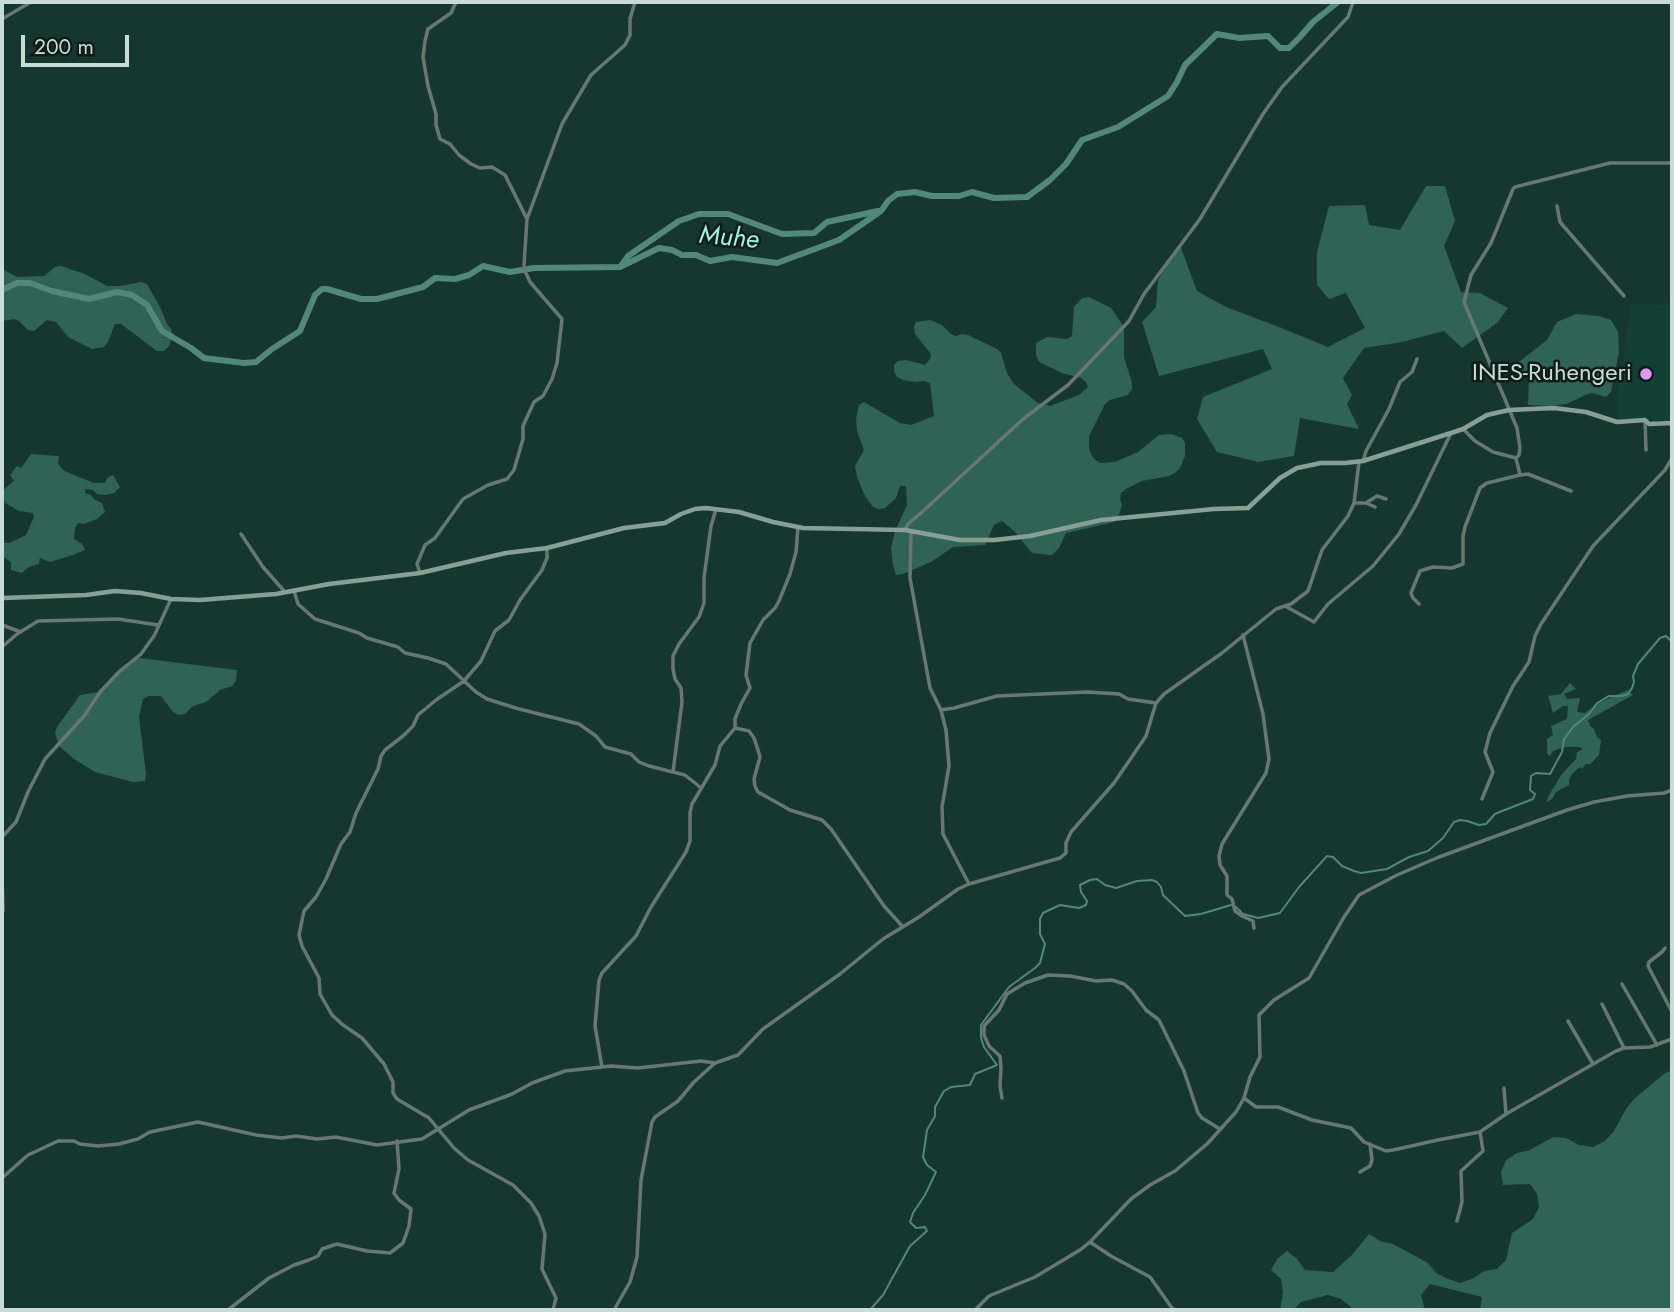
<!DOCTYPE html>
<html>
<head>
<meta charset="utf-8">
<style>
  body { margin:0 }
  #map { position:relative; width:1674px; height:1312px; overflow:hidden; background:#16372f; font-family:Jost,sans-serif }
  canvas { display:block }
  .frame { position:absolute; inset:0; border:4px solid #c8dbd5; pointer-events:none }
  .scale { position:absolute; left:21px; top:35px; width:108px; height:32px; box-sizing:border-box; border:4px solid #c8dbd5; border-top:0; padding-left:9px; font-size:21px; line-height:24px; white-space:nowrap; color:#c8dbd5; -webkit-text-stroke:5px #0e1c18; paint-order:stroke }
</style>
</head>
<body>
<div id="map">
<canvas width="1674" height="1312"></canvas>
<div class="frame"></div>
<div class="scale">200 m</div>
</div>
<script>
const c = document.querySelector('canvas').getContext('2d');
c.lineJoin = 'round';
function fill(path, color) {
  c.fillStyle = color;
  c.fill(path, 'evenodd');
}
function shape(rows) {
  const path = new Path2D();
  for (const r of rows) {
    path.moveTo(r[0], r[1]);
    for (let i = 2; i < r.length; i += 2) path.lineTo(r[i], r[i + 1]);
  }
  return path;
}
function strokePath(path, color, width, dash) {
  c.strokeStyle = color;
  c.lineWidth = width;
  c.lineCap = dash ? 'butt' : 'round';
  c.setLineDash(dash || []);
  c.stroke(path);
}
function drawText(font, color, halo, rows, align = 'center') {
  c.font = font + ' Jost,sans-serif';
  c.lineWidth = 5;
  c.setLineDash([]);
  c.textBaseline = 'middle';
  c.strokeStyle = halo;
  c.fillStyle = color;
  for (const [text, x, y, turn = 0] of rows) {
    c.save();
    c.translate(x, y);
    c.rotate((+turn || 0) * Math.PI / 180);
    c.textAlign = isNaN(turn) ? turn : align;
    if (halo) c.strokeText(text, 0, 0);
    c.fillText(text, 0, 0);
    c.restore();
  }
}
fill(shape([
  [1672,302,1672,420,1628,420,1618,418,1618,393,1631,303,1661,305]
]), '#134035');
fill(shape([
  [1426,186,1445,186,1455,221,1444,246,1461,292,1480,293,1508,308,1497,323,1462,348,1444,331,1402,342,1364,348,1343,378,1352,395,1347,404,1359,429,1300,418,1294,456,1258,462,1217,452,1197,419,1203,397,1272,369,1263,349,1159,376,1142,322,1156,307,1158,280,1180,245,1197,291,1226,307,1274,325,1328,347,1365,328,1346,293,1329,299,1317,285,1317,252,1329,206,1365,205,1369,225,1400,230],
  [61,266,85,274,107,286,120,286,141,282,147,284,160,307,167,324,171,329,173,335,169,346,164,351,157,351,121,324,115,324,108,342,104,347,92,349,68,337,56,322,47,320,34,331,28,330,19,321,14,319,2,321,2,269,17,277,44,276,55,267],
  [1089,297,1111,308,1122,324,1124,330,1124,357,1132,383,1132,389,1128,395,1110,400,1105,404,1089,436,1089,448,1091,454,1095,460,1101,463,1115,462,1138,452,1159,435,1171,434,1182,438,1185,443,1185,456,1180,468,1175,473,1169,476,1142,481,1126,489,1121,493,1120,499,1122,505,1118,518,1114,522,1066,533,1059,548,1052,555,1032,553,1015,532,1002,521,994,525,985,545,953,547,931,562,903,574,896,575,893,565,891,548,895,531,907,505,906,486,900,486,896,498,885,508,879,509,873,507,865,496,857,477,855,466,864,450,857,431,856,418,859,405,864,402,900,423,911,425,934,416,930,383,924,381,916,382,903,380,897,377,894,371,894,365,898,361,906,360,925,365,930,359,931,354,915,334,914,327,916,322,930,320,942,325,951,334,956,336,962,334,968,335,997,349,1001,353,1007,373,1014,384,1038,403,1050,406,1079,395,1088,387,1086,382,1081,378,1062,373,1039,362,1036,355,1036,343,1047,337,1067,339,1072,336,1074,307,1082,298],
  [1576,314,1599,316,1611,320,1618,332,1619,352,1611,392,1606,397,1592,393,1585,395,1567,404,1551,406,1528,405,1529,377,1515,365,1547,340,1557,322],
  [31,454,59,456,58,464,64,471,94,483,105,483,107,478,113,475,120,487,114,493,106,495,97,494,93,490,85,489,85,493,91,495,95,500,102,503,105,512,97,519,84,524,78,523,75,528,74,539,82,544,85,550,70,556,50,562,40,558,39,564,29,567,22,573,11,570,11,562,5,558,2,558,2,542,9,543,26,535,34,517,33,513,19,511,5,503,2,491,14,481,10,475,17,466,21,468],
  [139,658,237,670,236,681,232,686,220,690,206,702,193,706,185,714,178,715,173,712,161,696,149,696,143,699,139,717,146,774,145,781,133,782,95,772,74,759,59,746,55,733,57,727,80,695,99,692,116,672,126,664],
  [1570,683,1576,689,1564,694,1567,699,1580,698,1577,712,1585,713,1598,703,1628,690,1633,695,1588,720,1590,726,1594,729,1597,737,1601,740,1599,755,1590,764,1586,764,1582,769,1580,767,1573,773,1569,779,1569,785,1556,792,1552,799,1546,803,1549,795,1562,774,1576,759,1577,752,1583,749,1579,747,1564,747,1553,751,1550,756,1547,754,1547,739,1553,735,1551,726,1567,719,1568,706,1563,706,1553,713,1548,696,1561,694],
  [1672,1070,1672,1310,1480,1310,1482,1297,1430,1284,1421,1295,1425,1310,1352,1310,1351,1307,1341,1299,1328,1295,1301,1302,1293,1310,1280,1310,1283,1292,1281,1279,1271,1270,1277,1259,1287,1251,1297,1259,1305,1270,1333,1272,1352,1255,1369,1234,1380,1241,1393,1244,1428,1263,1436,1273,1448,1279,1460,1283,1472,1279,1484,1271,1497,1269,1506,1260,1512,1233,1533,1219,1539,1207,1537,1194,1530,1184,1503,1185,1501,1172,1506,1160,1517,1153,1530,1150,1553,1137,1566,1138,1579,1145,1593,1147,1605,1141,1614,1131,1626,1109,1634,1099,1664,1074]
]), '#2e6355');
strokePath(shape([
  [1236,907,1243,914,1258,918,1280,913,1299,887,1327,856,1333,857,1342,866,1354,871,1361,873,1387,869,1409,857,1428,851,1443,838,1454,822,1460,820,1467,821,1479,825,1486,824,1495,814,1502,811,1533,799,1535,794,1530,790,1531,776,1536,773,1550,774,1562,752,1564,739,1573,727,1589,714,1597,703,1609,696,1622,696,1628,694,1632,688,1634,682,1633,676,1638,664,1660,638,1666,636,1672,642],
  [870,1310,883,1295,910,1246,927,1231,925,1227,916,1228,910,1222,913,1213,925,1195,936,1172,927,1165,923,1157,927,1130,935,1116,935,1107,944,1091,951,1087,970,1085,975,1074,997,1065,984,1047,981,1038,981,1025,1009,987,1035,968,1040,963,1045,944,1040,934,1040,919,1043,913,1060,905,1079,908,1086,905,1087,901,1081,892,1080,885,1090,880,1097,879,1105,885,1116,888,1137,881,1152,880,1157,882,1161,887,1163,895,1185,916,1201,914,1231,905]
]), '#528879', 2);
strokePath(shape([
  [621,266,628,256,679,221,699,214,728,214,782,234,814,233,827,222,878,211],
  [2,290,17,283,30,283,52,291,89,299,117,292,132,295,147,305,162,331,191,348,204,358,244,363,256,362,272,349,300,331,315,295,322,289,327,289,361,299,377,299,423,287,435,278,455,279,469,275,483,266,510,272,534,268,620,267,659,248,672,250,682,255,696,255,710,261,732,257,777,263,839,240,881,211,888,201,897,194,915,192,932,196,959,196,972,192,994,198,1027,197,1050,180,1066,164,1082,140,1118,127,1168,96,1177,82,1185,65,1217,34,1239,38,1268,36,1280,48,1289,48,1300,37,1313,22,1338,2]
]), '#528879', 6);
strokePath(shape([
  [456,2,451,13,428,29,425,41,423,57,428,86,436,114,436,125,440,139,450,144,459,155,471,164,480,168,492,167,505,175,527,219],
  [2,19,31,2],
  [1557,206,1560,222,1624,296],
  [1645,420,1646,450],
  [1463,429,1475,441,1493,452,1516,458,1520,475,1528,474,1571,491],
  [1516,458,1519,455,1520,448,1517,428,1464,302,1471,275,1491,243,1513,189,1515,187,1610,163,1672,163],
  [1363,461,1366,451,1389,409,1400,382,1412,372,1417,359],
  [1354,503,1366,503,1375,507],
  [1366,503,1377,496,1386,499],
  [905,530,908,524,921,513,1022,420,1068,385,1129,321,1144,294,1200,219,1263,114,1282,87,1348,17,1353,2],
  [911,531,910,578,930,688,941,710,946,730,949,766,942,807,943,834,969,884],
  [241,534,263,567,285,592],
  [547,548,547,558,542,570,520,600,509,620,495,631,481,661,464,681,436,700,418,715,413,726,403,736,385,750,381,756,378,769,356,813,350,832,341,844,326,879,316,897,304,911,299,935,302,946,319,978,320,994,332,1015,343,1025,362,1038,384,1064,393,1082,393,1093,397,1099,429,1118,454,1148,468,1160,513,1185,531,1203,539,1216,545,1234,542,1269,556,1298,553,1310],
  [420,573,417,564,425,545,435,538,463,499,488,485,507,479,514,470,523,439,523,426,534,402,543,396,552,379,557,363,562,319,530,282,525,271,524,265,527,219,562,124,591,75,625,45,630,35,630,19,635,2],
  [294,591,298,604,315,619,359,633,367,638,398,647,405,653,428,658,446,664,476,692,487,699,519,709,579,724,596,736,605,747,631,754,639,762,649,766,685,775,700,787],
  [1419,604,1413,598,1411,593,1420,571,1433,567,1452,568,1463,564,1463,536,1465,527,1480,488,1487,483,1520,475],
  [1285,606,1314,622,1328,604,1373,566,1399,534,1416,505,1451,433],
  [2,625,21,632],
  [1243,635,1263,714,1269,759,1266,773,1222,844,1219,856,1220,865,1227,876,1227,895,1232,899,1235,911,1242,916,1253,921,1254,928],
  [2,647,17,634,38,621,118,619,158,625],
  [941,710,954,708,997,696,1087,692,1119,694,1128,699,1156,703],
  [735,728,749,731,754,738,758,750,760,757,754,779,755,786,758,792,790,810,822,820,831,829,884,906,903,927],
  [673,772,682,702,681,688,675,679,673,669,673,656,679,644,699,617,704,603,704,578,711,526,716,509],
  [1482,799,1493,772,1485,752,1490,733,1513,686,1529,662,1535,636,1541,624,1593,546,1665,470,1672,458],
  [2,837,16,822,28,792,45,759,85,715,100,692,119,672,141,654,154,636,171,599],
  [2,875,3,911,2,912],
  [1665,948,1662,952,1649,962,1648,966,1672,1012],
  [1622,984,1657,1045],
  [1602,1004,1624,1048],
  [1568,1021,1593,1064],
  [602,1067,595,1026,599,980,602,973,636,936,651,907,686,852,690,841,690,813,692,804,715,765,720,746,735,728,735,719,741,704,750,688,746,675,750,643,763,620,775,608,779,601,790,574,796,552,798,527],
  [1504,1088,1506,1114],
  [1002,1098,1000,1086,1001,1068,1000,1056,989,1046,984,1035,984,1026,999,1010,1007,994,1025,983,1048,975,1070,976,1096,981,1112,980,1124,984,1132,991,1146,1010,1159,1020,1184,1071,1198,1113,1202,1118,1220,1129],
  [1244,1098,1256,1107,1278,1107,1312,1120,1351,1128,1364,1142,1386,1151,1393,1150,1438,1140,1480,1132,1506,1114,1616,1051,1624,1048,1650,1047,1672,1039],
  [1360,1172,1370,1166,1372,1160,1370,1144],
  [2,1178,28,1155,58,1141,74,1141,80,1144,98,1146,119,1144,138,1139,150,1132,198,1122,256,1135,282,1138,296,1136,317,1139,336,1137,377,1145,422,1139,469,1110,512,1094,532,1083,565,1071,611,1066,638,1068,701,1061,715,1063,738,1055,763,1029,840,974,883,939,919,917,958,889,969,884,1060,858,1066,853,1066,843,1071,832,1114,783,1142,742,1146,736,1156,703,1164,694,1222,653,1276,609,1291,604,1308,591,1322,550,1348,516,1354,503,1359,462],
  [1457,1221,1462,1202,1461,1171,1483,1151,1480,1132],
  [1090,1242,1111,1256,1150,1277,1172,1308,1176,1310],
  [228,1310,269,1278,294,1265,309,1260,318,1256,322,1249,337,1244,367,1251,390,1253,403,1243,409,1226,411,1209,399,1200,394,1193,399,1169,397,1141],
  [614,1310,630,1282,637,1257,641,1180,652,1122,655,1117,678,1101,694,1082,715,1063],
  [975,1310,989,1296,1035,1277,1080,1250,1090,1242,1131,1199,1150,1185,1175,1171,1207,1144,1236,1112,1244,1098,1250,1077,1260,1057,1259,1015,1274,1000,1309,978,1344,917,1359,895,1397,875,1439,857,1567,810,1594,802,1627,796,1664,793,1672,790]
]), '#697773', 3.5);
strokePath(shape([
  [2,598,86,595,115,591,141,593,171,599,200,600,276,594,329,584,420,573,506,553,547,548,624,528,665,523,681,514,695,509,706,508,739,512,773,522,803,528,905,530,960,540,994,540,1030,536,1101,520,1214,509,1248,508,1280,478,1297,468,1321,463,1345,463,1363,461,1451,433,1463,429,1487,415,1509,410,1554,408,1586,412,1617,422,1645,420,1649,424,1672,423]
]), '#889f98', 4.5);
for (const [x, y, r, color] of [
  [1646,374,7,"#de98f3"]
]) {
  const dot = new Path2D();
  dot.arc(x, y, r, 0, 2 * Math.PI);
  c.fillStyle = color;
  c.fill(dot);
  strokePath(dot, '#0e1c18', 2.5);
}
drawText('24px', '#c8dbd5', '#0e1c18', [
  ["INES-Ruhengeri",1632,374]
], 'right');
drawText('italic 26px', '#9ef5dd', '#0e1c18', [
  ["Muhe",729,239,5]
]);
</script>
</body>
</html>
